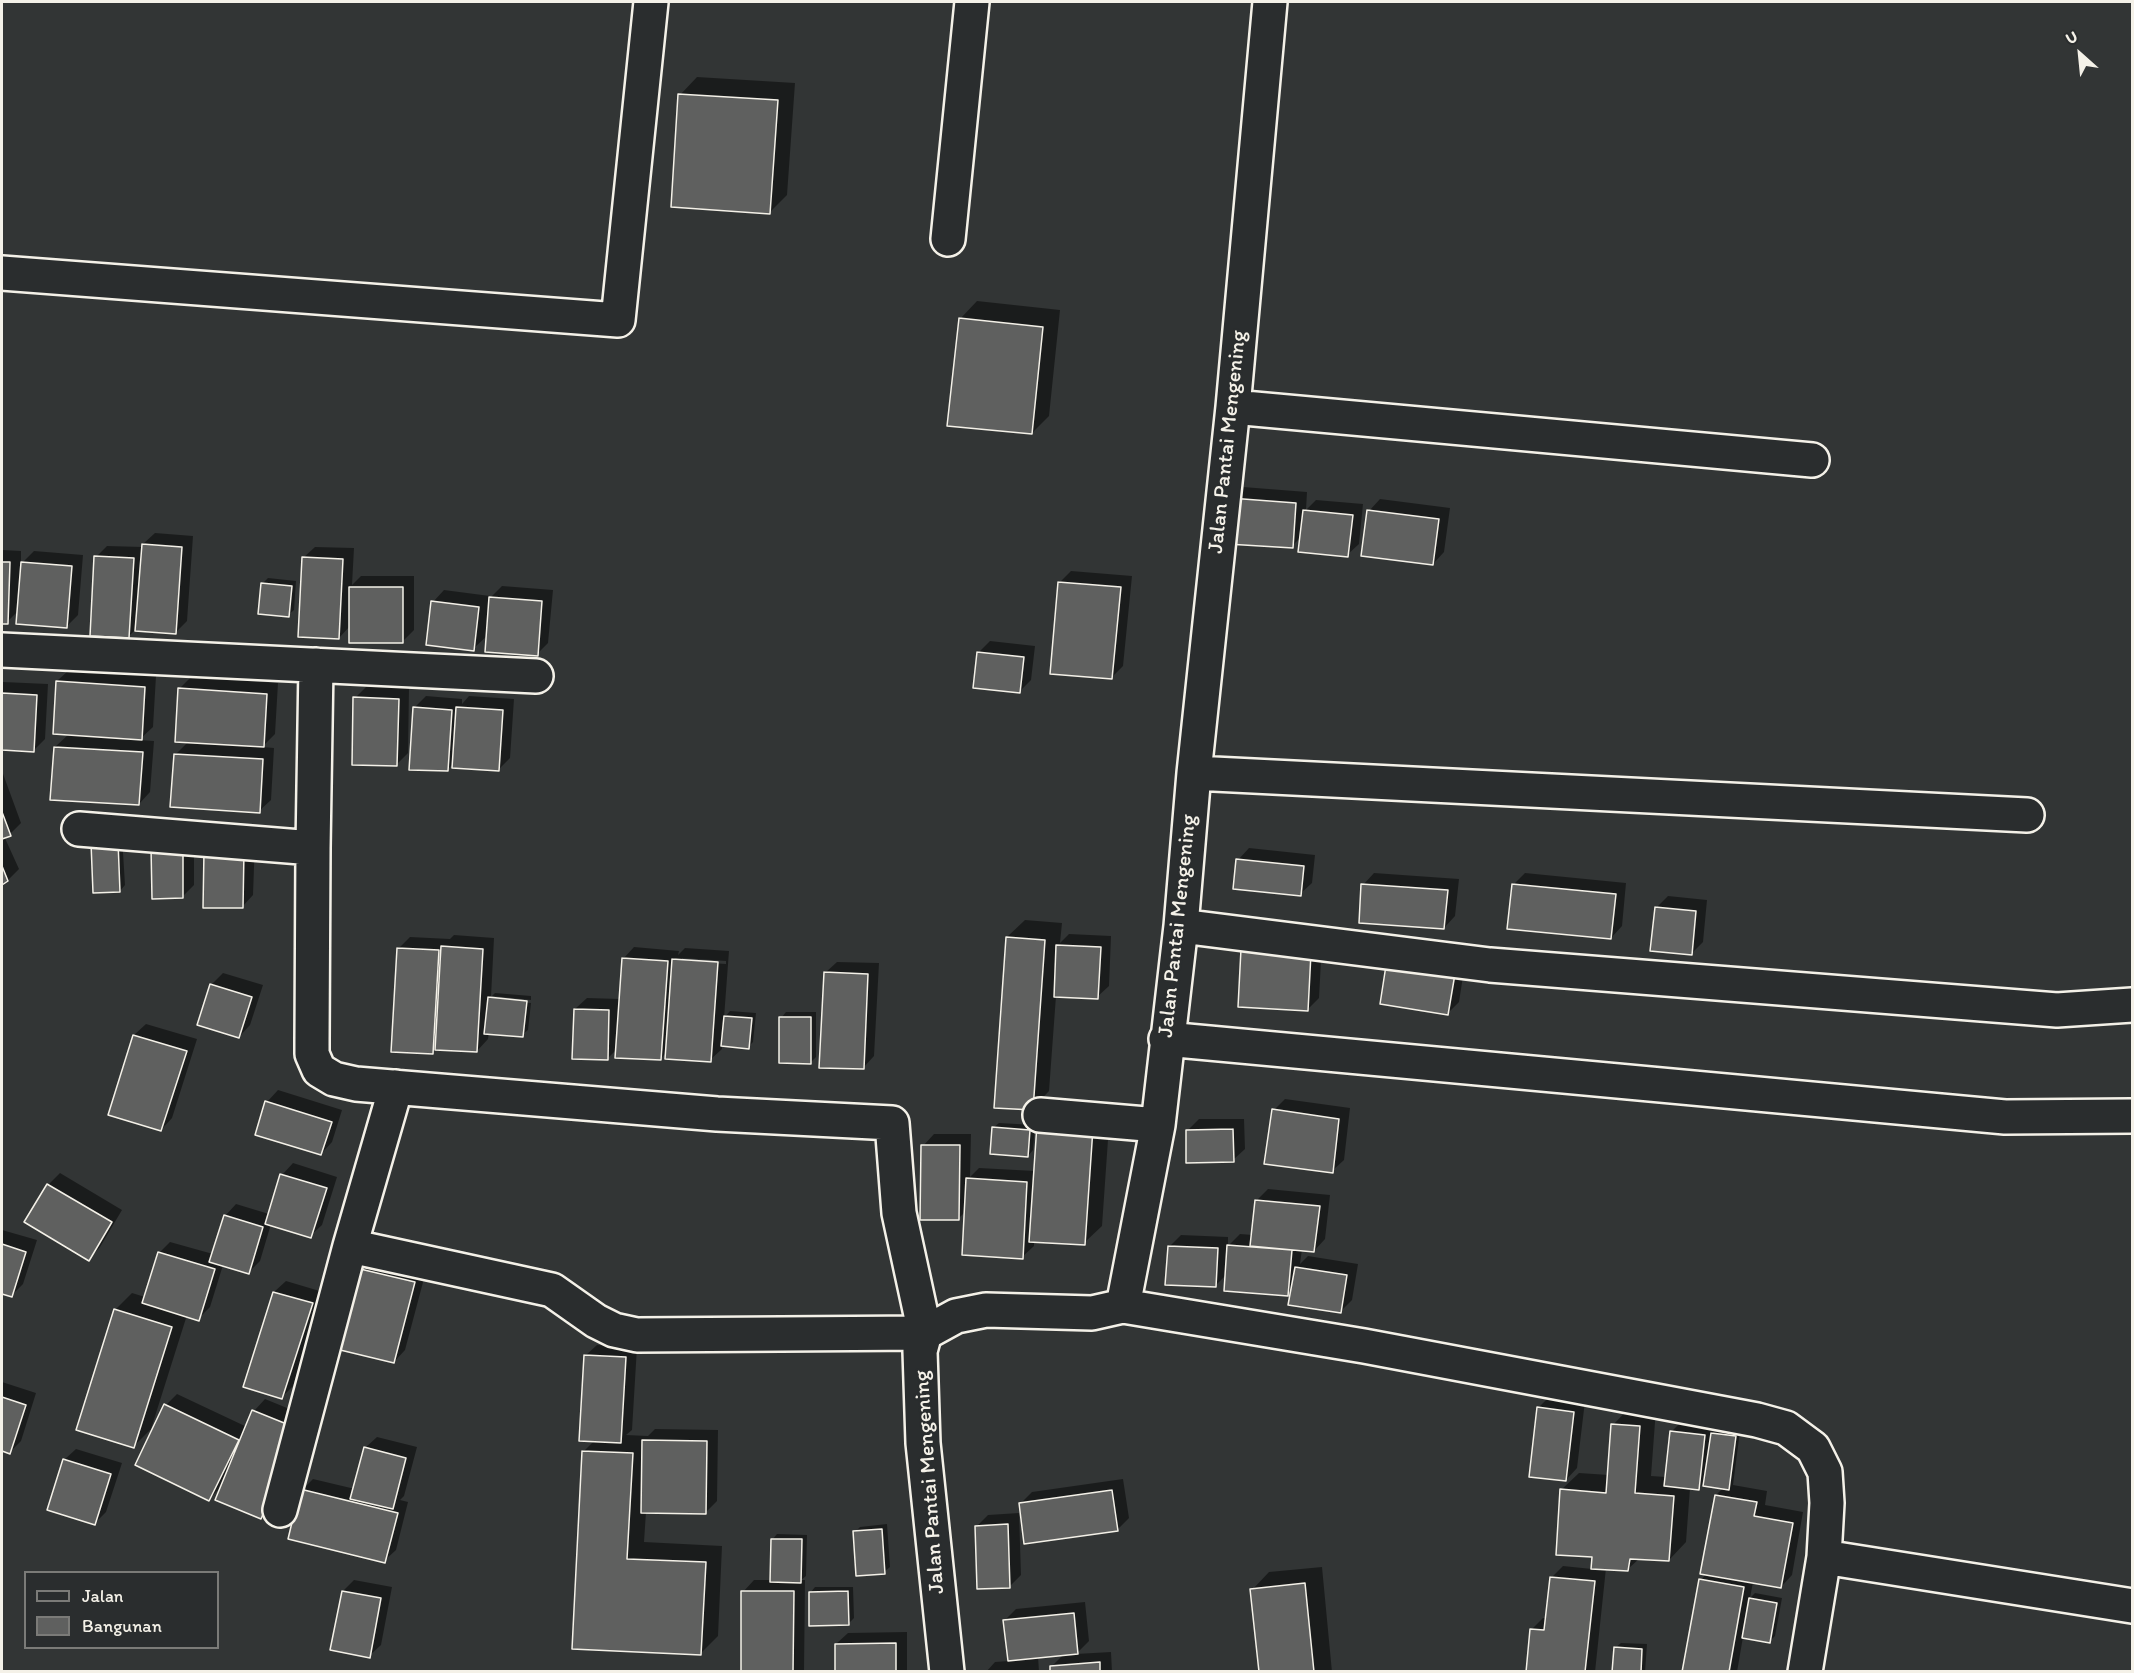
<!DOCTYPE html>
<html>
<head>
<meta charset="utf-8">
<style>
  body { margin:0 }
  #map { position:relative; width:2134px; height:1673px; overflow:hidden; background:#323535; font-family:Itim,sans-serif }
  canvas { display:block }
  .frame { position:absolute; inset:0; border:3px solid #f4f1e8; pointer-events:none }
  .legend { position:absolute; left:24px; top:1571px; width:195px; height:78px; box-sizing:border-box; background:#2a2d2e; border:2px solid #7b7b78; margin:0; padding:8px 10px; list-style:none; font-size:18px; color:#f4f1e8 }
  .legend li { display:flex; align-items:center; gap:12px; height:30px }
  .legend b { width:30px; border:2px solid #7b7b78 }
  .north { position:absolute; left:2050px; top:24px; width:60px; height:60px; -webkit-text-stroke:4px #2a2d2e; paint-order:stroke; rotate:333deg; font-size:16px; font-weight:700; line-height:24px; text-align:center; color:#f4f1e8 }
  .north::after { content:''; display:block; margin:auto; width:21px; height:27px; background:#f4f1e8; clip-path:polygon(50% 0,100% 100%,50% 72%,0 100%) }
</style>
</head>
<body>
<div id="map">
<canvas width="2134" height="1673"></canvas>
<div class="frame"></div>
<ul class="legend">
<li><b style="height:8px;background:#2a2d2e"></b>Jalan</li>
<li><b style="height:16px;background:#5f605f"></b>Bangunan</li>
</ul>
<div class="north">U</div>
</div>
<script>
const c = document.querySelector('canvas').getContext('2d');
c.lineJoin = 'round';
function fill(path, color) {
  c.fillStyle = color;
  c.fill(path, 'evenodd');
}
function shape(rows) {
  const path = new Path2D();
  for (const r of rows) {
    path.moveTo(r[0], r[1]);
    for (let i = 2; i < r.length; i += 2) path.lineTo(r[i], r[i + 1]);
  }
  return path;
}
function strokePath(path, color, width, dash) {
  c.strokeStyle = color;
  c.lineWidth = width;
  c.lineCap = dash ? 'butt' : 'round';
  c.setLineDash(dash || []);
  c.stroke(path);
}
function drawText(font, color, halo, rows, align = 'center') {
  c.font = font + ' Itim,sans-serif';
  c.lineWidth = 4.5;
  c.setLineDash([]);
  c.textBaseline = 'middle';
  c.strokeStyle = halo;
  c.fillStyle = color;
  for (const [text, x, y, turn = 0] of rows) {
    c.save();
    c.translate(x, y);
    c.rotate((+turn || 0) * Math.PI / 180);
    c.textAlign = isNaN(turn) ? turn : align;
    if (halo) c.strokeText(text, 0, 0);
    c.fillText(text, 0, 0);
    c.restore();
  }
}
fill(shape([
  [697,77,795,83,787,195,770,212,680,95],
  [977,301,1060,310,1049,416,1032,433,960,319],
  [1243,487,1307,492,1306,510,1316,500,1363,504,1359,544,1347,555,1301,537,1292,546,1231,498],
  [1380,499,1450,508,1444,552,1433,564,1369,511],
  [155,533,193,536,187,621,175,633,136,629,129,636,96,557,107,546,143,547,143,544],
  [315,547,354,548,352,585,361,576,414,576,414,630,402,642,350,626,339,638,303,558],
  [2,550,21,551,21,564,34,551,83,555,78,615,66,627,18,611,7,622,2,622],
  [1071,571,1132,576,1123,666,1111,678,1060,582],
  [268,578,296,581,294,610,288,615,262,584],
  [502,586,553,590,548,643,537,654,488,635,473,649,433,602,444,590,490,596,489,599],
  [990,641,1035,646,1031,680,1019,692,978,653],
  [69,670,156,676,153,727,139,740,154,741,150,792,139,804,55,747,69,734,57,681],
  [191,677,278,683,275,734,262,747,274,748,271,800,259,811,176,754,189,741,179,689],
  [3,682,48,684,45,739,34,750,2,749,2,684],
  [366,687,409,688,408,753,396,765,355,698],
  [426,696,462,699,462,704,469,696,514,699,510,758,498,770,454,763,447,770,414,708],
  [2,771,21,823,10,834,4,836,19,869,8,880,2,883,2,840,5,839,4,837,2,837],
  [122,836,125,885,120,891,95,892],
  [194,836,194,885,182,897,153,897],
  [255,840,253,895,242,907,205,906],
  [1249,848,1315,855,1312,883,1300,894,1238,860],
  [1374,873,1459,879,1455,916,1444,928,1363,885],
  [1525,873,1626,883,1622,926,1611,938,1513,885],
  [1668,896,1707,900,1703,942,1692,953,1656,908],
  [1025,920,1062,923,1060,943,1069,934,1111,936,1109,986,1097,997,1056,996,1049,1091,1032,1109,1007,937],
  [454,935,494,938,491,997,495,993,531,996,531,1000,492,996,492,999,531,1003,528,1030,522,1035,489,1032,488,1039,477,1051,436,1049,432,1053,398,949,410,937,450,939],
  [1322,942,1319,998,1307,1010,1239,1006],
  [634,947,679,951,678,955,685,948,729,951,724,1018,730,1011,756,1013,753,1042,748,1047,722,1045,722,1049,710,1060,667,1052,660,1059,617,1049,607,1059,575,1009,587,998,620,999,623,959],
  [682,958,726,961,726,964,682,961],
  [1400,948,1466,957,1459,1002,1448,1013],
  [837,962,879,963,874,1056,863,1068,825,973],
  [223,973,263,985,250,1025,239,1037,199,1024,212,984],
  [786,1012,816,1012,816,1057,811,1062,781,1018],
  [146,1024,197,1039,172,1118,161,1130,110,1114,134,1035],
  [278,1090,342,1110,332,1142,321,1154,267,1102],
  [1285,1099,1350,1108,1344,1160,1332,1171,1274,1110],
  [1110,1111,1102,1226,1084,1243,1034,1241,1034,1246,1022,1257,966,1211,958,1219,923,1146,934,1134,971,1134,970,1177,979,1168,1035,1171],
  [1199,1119,1244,1119,1245,1149,1233,1160,1187,1131],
  [999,1123,1035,1125,1033,1150,1028,1156,993,1128],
  [293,1163,337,1177,322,1225,310,1236,271,1224,260,1261,248,1273,223,1265,210,1307,198,1319,187,1315,151,1429,134,1446,115,1310,132,1293,145,1297,159,1253,170,1242,213,1254,225,1216,236,1204,269,1214,282,1175],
  [60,1173,122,1210,100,1247,89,1259,26,1222,48,1185],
  [1268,1189,1330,1195,1325,1239,1314,1251,1302,1249,1300,1264,1308,1256,1358,1264,1352,1300,1340,1312,1293,1289,1287,1294,1227,1274,1215,1286,1169,1247,1181,1235,1228,1237,1228,1246,1240,1234,1253,1235,1257,1200],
  [2,1230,37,1240,23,1284,12,1295,2,1292],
  [369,1257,426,1271,405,1350,394,1362,358,1269],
  [286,1281,323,1292,293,1386,282,1397,274,1292],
  [597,1345,637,1347,632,1430,626,1435,648,1436,655,1429,718,1430,717,1501,706,1512,646,1512,644,1542,722,1546,718,1636,701,1653,574,1648,584,1451,595,1440,585,1356],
  [2,1382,36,1393,21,1441,10,1452,2,1449],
  [177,1394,247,1427,254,1411,265,1399,309,1417,272,1506,260,1518,222,1486,209,1499,166,1405],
  [1550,1396,1585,1401,1577,1468,1566,1480,1538,1408],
  [1630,1407,1656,1409,1651,1476,1666,1477,1671,1432,1683,1420,1716,1424,1715,1431,1717,1428,1740,1431,1733,1485,1767,1491,1765,1505,1803,1512,1792,1575,1781,1587,1753,1582,1750,1598,1755,1593,1782,1598,1775,1636,1770,1641,1743,1637,1737,1672,1684,1672,1701,1580,1706,1574,1716,1495,1723,1488,1706,1481,1698,1489,1690,1488,1686,1542,1669,1560,1640,1558,1628,1569,1606,1568,1595,1672,1527,1672,1532,1629,1543,1618,1547,1618,1551,1578,1563,1566,1592,1569,1594,1556,1561,1490,1579,1473,1609,1475,1613,1425],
  [377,1437,417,1447,404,1496,400,1500,408,1502,396,1550,384,1561,302,1490,313,1479,355,1489,365,1448],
  [76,1449,122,1463,106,1512,95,1523,64,1460],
  [1123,1479,1129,1518,1117,1530,1020,1504,1032,1492],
  [1019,1513,1021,1575,1010,1586,976,1527,988,1515],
  [887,1524,890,1567,884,1572,855,1532,860,1527],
  [777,1534,807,1535,806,1576,801,1580,805,1580,804,1672,743,1672,743,1592,754,1580,771,1580,772,1540],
  [1322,1567,1332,1672,1260,1672,1252,1590,1269,1572],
  [354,1580,392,1587,381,1645,369,1656,343,1591],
  [815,1587,853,1587,854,1618,848,1624,810,1593],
  [1085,1602,1089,1641,1076,1654,1111,1652,1112,1672,1052,1672,1051,1667,1064,1654,1038,1656,1039,1672,986,1672,995,1662,1009,1661,1005,1620,1016,1609],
  [907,1632,907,1672,836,1672,836,1644,848,1633],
  [1621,1643,1647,1644,1645,1672,1614,1672,1615,1648]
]), '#0007');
const building = shape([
  [678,94,778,100,770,214,671,207,678,94],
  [959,318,1043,327,1032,434,947,426,959,318],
  [1230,498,1296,503,1293,548,1227,544,1230,498],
  [1303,510,1353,515,1348,557,1298,552,1303,510],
  [1367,510,1439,519,1433,565,1361,556,1367,510],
  [142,544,182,547,176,634,135,631,142,544],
  [94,556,134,558,129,638,90,636,94,556],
  [302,557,343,559,339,639,298,637,302,557],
  [2,562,10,562,8,624,2,624,2,562],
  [21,562,72,566,67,628,16,624,21,562],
  [1058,582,1121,587,1112,679,1050,674,1058,582],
  [261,583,292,586,289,617,258,614,261,583],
  [349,587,403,587,403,643,349,643,349,587],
  [489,597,542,601,538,656,485,652,489,597],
  [431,601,479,607,474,651,426,645,431,601],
  [977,652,1024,657,1020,693,973,688,977,652],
  [56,681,145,687,142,740,53,734,56,681],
  [178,688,267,694,264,747,175,742,178,688],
  [2,693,37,695,34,752,2,750,2,693],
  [353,697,399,699,397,766,352,765,353,697],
  [413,707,452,710,448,771,409,770,413,707],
  [456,707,503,710,499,771,452,768,456,707],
  [54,747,143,752,139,805,50,800,54,747],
  [174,754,263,759,260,813,170,807,174,754],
  [2,812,11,836,2,839,2,812],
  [118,841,120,892,93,893,91,843,118,841],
  [183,846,183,898,152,899,151,847,183,846],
  [204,851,244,851,243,908,203,908,204,851],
  [1236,859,1304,866,1301,896,1233,889,1236,859],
  [2,866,8,881,2,885,2,866],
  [1361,884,1448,890,1444,929,1359,923,1361,884],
  [1512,884,1616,894,1611,939,1507,929,1512,884],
  [1655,907,1696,911,1692,955,1650,951,1655,907],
  [1006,937,1045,940,1033,1110,994,1108,1006,937],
  [1056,945,1101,947,1098,999,1054,997,1056,945],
  [441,946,483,949,477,1052,435,1050,441,946],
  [397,948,439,950,433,1054,391,1052,397,948],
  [1241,949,1311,953,1308,1011,1238,1007,1241,949],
  [622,958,668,961,661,1060,615,1058,622,958],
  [672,959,718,962,711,1062,665,1059,672,959],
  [1387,959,1456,968,1448,1015,1380,1004,1387,959],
  [824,972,868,974,864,1069,819,1068,824,972],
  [210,984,252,997,239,1038,197,1025,210,984],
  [488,997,527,1001,523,1037,484,1034,488,997],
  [574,1009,609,1010,608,1060,572,1059,574,1009],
  [724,1016,752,1018,749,1049,721,1046,724,1016],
  [779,1017,811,1017,811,1064,779,1063,779,1017],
  [133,1035,187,1051,161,1131,108,1115,133,1035],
  [265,1101,332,1122,321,1155,255,1135,265,1101],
  [1272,1109,1339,1119,1333,1173,1264,1164,1272,1109],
  [1037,1124,1093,1128,1085,1245,1029,1242,1037,1124],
  [992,1127,1030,1130,1028,1157,990,1154,992,1127],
  [1233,1129,1234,1162,1186,1163,1186,1130,1233,1129],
  [921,1145,960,1145,959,1220,920,1220,921,1145],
  [280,1174,327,1188,311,1238,265,1224,280,1174],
  [966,1178,1027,1182,1023,1259,962,1255,966,1178],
  [47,1184,112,1222,89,1261,24,1222,47,1184],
  [1255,1200,1320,1206,1314,1252,1250,1246,1255,1200],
  [224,1215,263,1227,249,1274,209,1262,224,1215],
  [2,1244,26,1252,12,1297,2,1294,2,1244],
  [1227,1245,1292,1250,1288,1296,1224,1291,1227,1245],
  [1168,1246,1218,1248,1216,1287,1165,1285,1168,1246],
  [158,1252,215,1269,199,1321,142,1303,158,1252],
  [1295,1267,1347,1275,1341,1313,1288,1305,1295,1267],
  [356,1268,415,1282,394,1363,336,1349,356,1268],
  [273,1292,313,1303,282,1399,243,1387,273,1292],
  [114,1309,172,1327,134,1448,76,1430,114,1309],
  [584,1355,626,1357,621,1443,579,1441,584,1355],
  [2,1397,26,1405,10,1454,2,1451,2,1397],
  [164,1404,239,1440,209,1501,135,1465,164,1404],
  [1537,1407,1574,1412,1566,1481,1529,1477,1537,1407],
  [252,1410,299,1429,261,1519,215,1500,252,1410],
  [1611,1424,1640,1426,1635,1493,1674,1496,1669,1561,1630,1559,1628,1571,1591,1569,1592,1557,1556,1555,1560,1489,1606,1493,1611,1424],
  [1670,1431,1705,1435,1699,1490,1664,1486,1670,1431],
  [1711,1433,1736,1436,1729,1490,1703,1486,1711,1433],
  [642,1440,707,1441,706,1514,641,1513,642,1440],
  [364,1447,406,1458,393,1509,350,1499,364,1447],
  [582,1451,633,1453,627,1559,706,1562,701,1655,572,1649,582,1451],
  [63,1459,111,1474,95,1525,47,1510,63,1459],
  [300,1489,398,1513,385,1563,288,1539,300,1489],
  [1112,1490,1118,1531,1024,1544,1019,1503,1112,1490],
  [1715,1495,1757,1502,1754,1516,1793,1523,1781,1588,1700,1574,1715,1495],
  [1008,1524,1010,1588,977,1589,975,1526,1008,1524],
  [882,1529,885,1574,856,1576,853,1531,882,1529],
  [771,1539,802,1539,801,1583,770,1582,771,1539],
  [1550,1577,1595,1581,1585,1672,1526,1672,1530,1629,1544,1630,1550,1577],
  [1699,1579,1744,1587,1729,1672,1682,1672,1699,1579],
  [1305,1583,1314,1672,1259,1672,1250,1589,1305,1583],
  [342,1591,381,1598,370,1658,330,1650,342,1591],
  [741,1591,794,1591,793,1672,741,1672,741,1591],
  [848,1591,849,1625,809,1626,809,1592,848,1591],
  [1749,1598,1777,1603,1770,1643,1742,1638,1749,1598],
  [1074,1613,1078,1654,1008,1661,1003,1620,1074,1613],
  [896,1643,896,1672,835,1672,835,1644,896,1643],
  [1614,1647,1642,1649,1641,1672,1612,1672,1614,1647],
  [1100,1662,1100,1672,1050,1672,1050,1666,1100,1662]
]);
fill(building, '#5f605f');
strokePath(building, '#f4f1e8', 1.5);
const minor = shape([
  [948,239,972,2],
  [2,273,618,320,651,2],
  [1233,407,1812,460],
  [2,650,536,676],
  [316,665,313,848,312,1041,312,1054,319,1070,334,1079,356,1084,717,1114,892,1123,899,1213,925,1333,637,1335,614,1330,596,1321,552,1290,350,1246],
  [1194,773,2027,815],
  [79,829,313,848],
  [1181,926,1490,965,2057,1010,2132,1005],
  [1166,1039,2005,1117,2132,1116],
  [1040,1115,1158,1125],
  [1123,1306,1364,1346,1757,1420,1786,1428,1813,1448,1825,1472,1827,1503,1824,1557,1805,1672],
  [280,1510,350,1246,396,1087],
  [1824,1557,2132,1606],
  [947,1672,923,1443,920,1351,925,1333,956,1316,986,1310,1092,1313,1123,1306,1158,1125,1181,926,1194,773,1233,407,1270,2]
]);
strokePath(minor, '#f4f1e8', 38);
strokePath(minor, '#2a2d2e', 33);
drawText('22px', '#f4f1e8', '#2a2d2e', [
  ["Jalan Pantai Mengening",1228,442,-84],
  ["Jalan Pantai Mengening",1178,926,-84],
  ["Jalan Pantai Mengening",930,1482,-94]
]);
</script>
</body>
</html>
